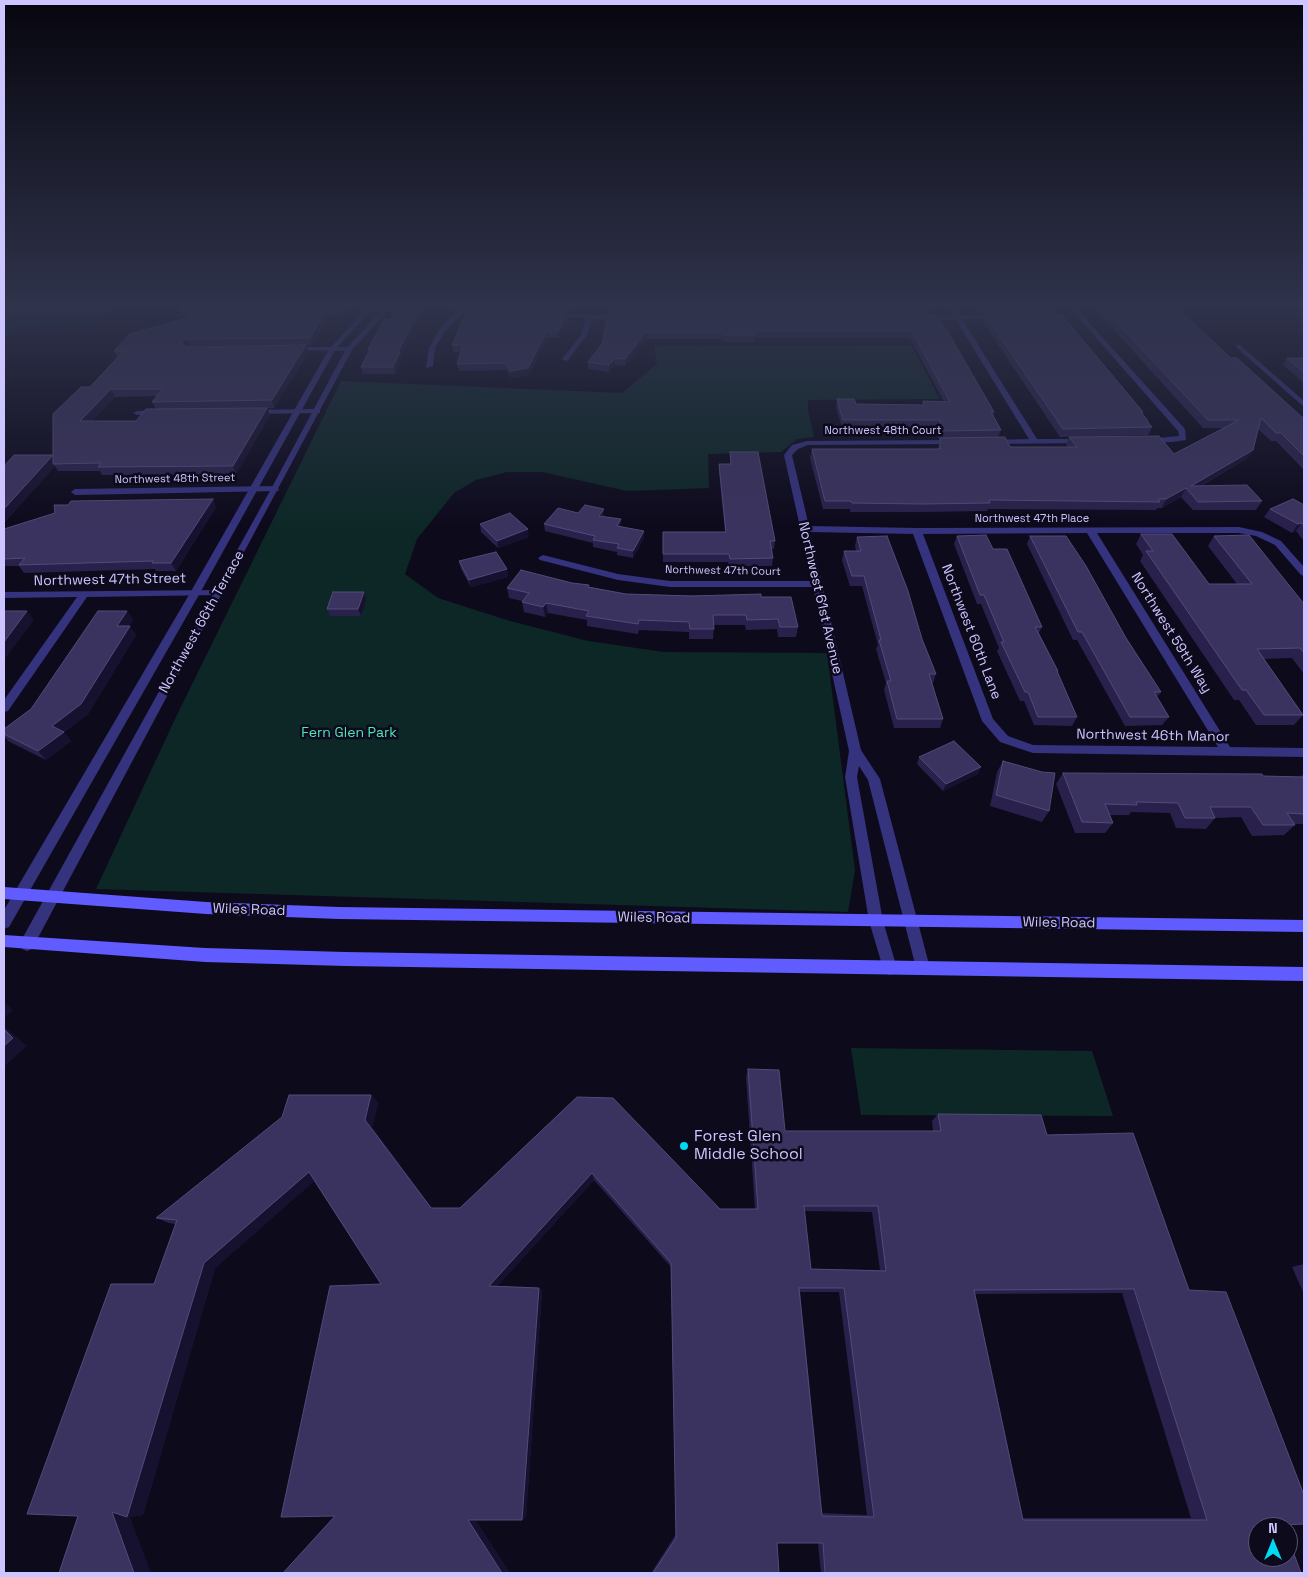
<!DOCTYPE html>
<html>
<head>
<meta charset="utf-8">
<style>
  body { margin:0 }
  #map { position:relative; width:1308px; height:1577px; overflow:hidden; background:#0d0a1c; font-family:"Space Grotesk",sans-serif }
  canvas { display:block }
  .frame { position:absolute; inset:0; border:5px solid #ccc5ff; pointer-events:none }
  .north { position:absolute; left:1248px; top:1517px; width:50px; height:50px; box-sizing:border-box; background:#0d0a1c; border:1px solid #595577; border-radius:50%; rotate:0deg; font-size:14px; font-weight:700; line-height:20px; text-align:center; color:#ccc5ff }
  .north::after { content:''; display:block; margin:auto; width:18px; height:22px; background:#00d9f0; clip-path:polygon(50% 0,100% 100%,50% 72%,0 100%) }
</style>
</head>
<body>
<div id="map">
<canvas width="1308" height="1577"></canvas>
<div class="frame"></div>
<div class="north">N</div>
</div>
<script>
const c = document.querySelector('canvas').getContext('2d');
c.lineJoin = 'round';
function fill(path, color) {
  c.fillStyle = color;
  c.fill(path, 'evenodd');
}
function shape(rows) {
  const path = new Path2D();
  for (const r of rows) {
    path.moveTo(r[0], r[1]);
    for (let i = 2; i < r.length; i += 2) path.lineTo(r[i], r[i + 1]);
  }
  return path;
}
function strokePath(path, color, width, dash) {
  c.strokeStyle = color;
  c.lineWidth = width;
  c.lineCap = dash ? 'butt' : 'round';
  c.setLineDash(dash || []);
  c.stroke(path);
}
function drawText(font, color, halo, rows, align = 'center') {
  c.font = font + ' "Space Grotesk",sans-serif';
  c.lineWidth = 5;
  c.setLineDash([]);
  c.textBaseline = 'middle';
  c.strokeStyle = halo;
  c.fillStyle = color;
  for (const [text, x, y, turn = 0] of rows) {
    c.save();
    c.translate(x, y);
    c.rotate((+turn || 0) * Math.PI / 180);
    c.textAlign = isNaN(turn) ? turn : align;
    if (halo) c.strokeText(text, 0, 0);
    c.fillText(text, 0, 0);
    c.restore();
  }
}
fill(shape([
  [911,345,940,399,808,400,808,410,814,437,797,439,781,452,708,454,709,488,627,491,542,472,507,472,476,480,454,493,417,539,405,574,438,598,510,621,588,641,664,652,827,653,855,870,848,912,96,889,175,719,341,381,622,393,657,364,654,346],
  [851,1048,1092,1051,1113,1116,861,1115]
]), '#0d2726');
fill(shape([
  [7,308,112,308,91,326,21,327,4,337,4,310]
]), '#06193a');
fill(shape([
  [447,308,469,308,503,310,506,312,503,314,464,311,445,331,435,348,433,366,426,368,429,348,440,329,457,310,447,308],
  [949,308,955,308,960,316,1000,315,1003,317,1000,319,962,319,1037,439,1084,439,1088,441,1087,443,989,444,988,442,992,440,1029,439,956,320,920,320,917,318,920,316,953,316,949,308],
  [1070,308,1076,308,1185,429,1186,440,1172,442,1144,443,1143,441,1147,439,1179,436,1178,431,1070,308],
  [550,313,623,316,626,318,623,320,593,319,587,335,568,360,566,361,562,359,581,335,586,318,548,316,547,315,550,313],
  [1236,345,1240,345,1304,401,1304,407,1236,347,1236,345],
  [292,347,349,347,352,349,349,351,290,350,290,348,292,347],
  [317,409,320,409,320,413,252,414,248,412,252,410,317,409],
  [160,410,163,410,163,414,137,415,133,413,137,411,160,410],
  [957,440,958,442,954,444,808,445,798,449,792,455,809,526,917,528,1239,527,1262,532,1281,541,1304,567,1304,576,1301,575,1275,545,1256,536,1239,533,1097,533,1230,747,1304,748,1304,757,1033,753,1000,742,982,721,913,534,810,532,861,750,880,779,930,968,928,973,923,975,918,973,916,968,868,780,859,766,857,777,883,921,897,968,895,973,890,975,885,973,883,968,869,921,845,777,849,751,813,587,670,587,618,580,540,560,538,558,543,555,618,574,670,581,812,581,784,455,792,445,807,441,957,440],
  [1087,533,1218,747,1033,745,1008,736,993,719,923,534,1087,533],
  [275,486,279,489,278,491,75,495,71,492,75,489,275,486],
  [217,590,221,591,221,595,87,597,8,711,4,712,4,700,77,597,4,598,4,592,217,590]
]), '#35327e');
fill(shape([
  [367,308,373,308,335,350,200,593,9,927,4,929,4,910,190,593,329,349,367,308],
  [384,308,390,308,352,350,32,949,27,951,22,949,20,944,22,939,271,489,346,349,384,308]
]), '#35327e');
fill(shape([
  [4,887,206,902,339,907,1304,920,1304,932,339,919,206,914,4,899,4,887],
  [4,935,205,948,345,952,1304,967,1304,981,345,966,205,962,4,947,4,935]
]), '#605cff');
fill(shape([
  [178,308,349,308,337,317,329,316,312,345,306,345,308,352,274,408,156,409,152,402,157,396,115,397,92,421,136,421,267,408,270,415,236,474,102,475,100,471,58,471,55,466,4,523,4,466,53,455,90,387,117,357,114,351,188,318,181,314],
  [299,345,188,347,189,346],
  [496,308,572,308,570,312],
  [609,308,931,308,929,314,609,314],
  [974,308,1055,308,1053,313,978,314],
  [1094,308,1177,308,1231,358,1304,419,1304,470,1276,441,1271,441,1258,429,1248,458,1201,486,1262,501,1256,510,1193,510,1181,497,1162,508,1157,508,1156,510,988,509,987,511,919,512,850,512,850,509,823,509,810,458,812,449,938,449,940,438,938,438,938,428,842,428,836,407,837,399,856,404,922,405,923,401,944,402,910,338,755,338,754,342,723,342,723,339,646,339,625,366,615,365,609,372,588,369,588,362,602,344,608,315,935,315,994,412,993,415,1001,430,998,437,1010,447,1068,447,1066,445,1069,437,1174,454,1224,428,1203,428],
  [419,309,421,316,401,355,402,359,395,374,363,374,361,367,369,353,368,349,389,320,401,312],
  [484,313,566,313,567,320,558,338,548,338,529,375,511,378,507,370,459,371,457,364,461,352,453,352,452,345],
  [985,315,1143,412,1142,413,1148,421,1148,422,1152,427,1148,435,1060,437,983,322],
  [1287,358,1304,358,1304,383,1283,365],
  [730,452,775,541,774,549,771,549,773,558,772,566,729,566,728,562,663,562,663,532,725,532,719,472,719,464,730,464],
  [1304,505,1304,541,1296,531,1292,533,1264,517,1270,509],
  [216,507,176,571,156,571,155,569,24,573,19,566,4,566,4,529],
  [578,513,621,519,621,527,644,538,633,558,617,555,617,552,593,547,593,543,545,531,544,524],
  [480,524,529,537,498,548,481,532],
  [1141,534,1209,584,1237,584,1208,546,1214,536,1304,604,1304,674,1292,658,1264,659,1303,715,1294,725,1256,725,1239,700,1234,700,1140,561,1143,555,1136,544],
  [957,536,993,549,1042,627,1039,633,1058,671,1057,673,1077,717,1072,726,1034,725,1024,701,1020,701,997,651,999,648,981,604,977,604,954,544],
  [1030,536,1126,638,1161,692,1157,697,1169,717,1162,725,1125,726,1077,640,1073,640,1027,544],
  [857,537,922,639,936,674,933,683,932,683,943,719,940,728,894,728,884,690,886,683,876,649,878,645,862,586,850,586,842,560,844,551,856,551,855,546],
  [459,561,507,569,508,577,471,587,461,569],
  [572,583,589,585,589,587,626,594,761,597,798,627,796,637,778,637,777,629,746,630,745,625,714,625,713,639,689,639,689,632,639,630,638,634,587,626,587,620,548,613,545,617,524,612,522,601,509,598,507,588],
  [366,600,361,616,330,616,327,609],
  [127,611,133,620,129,626,136,635,88,714,64,732,71,741,46,760,8,741,4,736,4,729,31,709],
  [919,757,978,774,943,791,917,764],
  [1003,761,1049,811,1042,822,990,806,997,772],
  [1063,773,1300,777,1303,775,1304,775,1304,824,1294,824,1295,825,1284,835,1252,836,1241,817,1215,818,1206,829,1176,828,1170,813,1131,812,1129,815,1110,815,1113,823,1105,833,1075,833,1056,784],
  [748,1069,785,1131,933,1131,932,1121,938,1114,1047,1135,1189,1290,1284,1525,1301,1573,821,1573,818,1543,777,1543,779,1573,651,1573,676,1534,671,1267,594,1180,497,1286,539,1288,542,1292,526,1517,522,1520,475,1520,510,1573,283,1573,335,1516,381,1284,314,1181,215,1268,143,1515,130,1517,59,1573,154,1284,176,1224,169,1223,156,1218,371,1095,378,1103,372,1127,432,1208,460,1208,577,1097,720,1209,755,1209,746,1077],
  [804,1211,872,1212,880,1270,811,1269],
  [800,1292,839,1292,867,1515,822,1513],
  [1122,1293,1191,1518,1022,1518,975,1294],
  [1304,1264,1304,1294,1292,1267]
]), '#29214c');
fill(shape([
  [338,308,349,308,337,317,335,310],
  [327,309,329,316,312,345,310,338],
  [419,309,421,316,401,355,402,359,395,374,393,367,398,352],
  [566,313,567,320,558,338,558,332],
  [547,331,548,338,529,375,511,378,510,371],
  [646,332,646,339,625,366,625,359],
  [186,339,189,346,184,349,181,342],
  [306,345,308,352,274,408,272,400],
  [615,358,615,365,609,372,609,365],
  [111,389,115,397,85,429,80,421],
  [267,408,270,415,236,474,233,466],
  [1253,450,1248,458,1189,492,1191,486],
  [53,455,53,464,55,466,4,523,4,509],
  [1186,488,1181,497,1162,508,1166,499],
  [213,499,216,507,176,571,171,563],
  [604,509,604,517,599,516],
  [621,519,621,527,617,526],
  [1302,523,1296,531,1292,533,1298,524],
  [528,529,529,537,498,548,497,541],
  [644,531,644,538,633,558,633,551],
  [507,569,508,577,471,587,469,580],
  [364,592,366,600,361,616,358,609],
  [546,603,548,613,545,617,543,607],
  [27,611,34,620,4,660,4,642],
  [127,611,133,620,123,635,117,626],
  [130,626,136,635,88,714,59,735,52,726],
  [64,732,71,741,46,760,38,751],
  [4,745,5,747,4,759],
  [981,767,978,774,943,791,946,784],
  [4,1002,13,1010,4,1018],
  [4,1026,27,1046,4,1067],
  [371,1095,378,1103,372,1127,436,1213,431,1208,365,1120],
  [309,1172,317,1179,215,1268,143,1515,130,1517,151,1573,134,1573,112,1512,204,1263],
  [592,1173,594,1180,493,1290,489,1286],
  [539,1288,542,1292,526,1517,522,1520],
  [474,1517,510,1573,502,1573,468,1520]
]), '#171130');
const building = shape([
  [178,308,338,308,335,310,327,309,310,338,186,339,181,342,186,347,306,345,272,400,152,402,163,389,111,389,80,421,136,421,146,409,267,408,233,466,98,467,101,463,53,464,53,455,4,509,4,466,14,455,53,455,53,414,81,387,90,387,124,351,114,351,130,334,194,316,178,308],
  [487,308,566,313,558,332,547,331,528,368,510,371,506,363,457,364,463,345,452,345,467,312,484,313,487,308],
  [1103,308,1177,308,1231,358,1237,358,1304,419,1304,456,1281,433,1276,433,1261,418,1253,450,1191,486,1247,485,1262,501,1198,502,1186,488,1166,499,1158,499,1160,502,989,500,990,503,922,504,852,503,851,501,825,501,812,449,940,449,940,438,1005,437,1010,447,1077,447,1069,437,1159,436,1174,454,1239,420,1208,420,1103,308],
  [405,309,419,309,398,352,400,352,393,367,361,367,370,349,368,349,384,319,389,320,396,311,401,312,405,309],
  [1061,314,1143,412,1141,412,1148,421,1147,421,1152,427,1063,429,985,315,1061,314],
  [608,315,935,315,937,319,939,319,949,334,994,412,991,412,1001,430,940,431,940,420,843,420,837,399,854,399,856,404,924,405,923,401,950,402,912,331,754,331,755,335,723,335,723,332,646,332,625,359,615,358,609,365,588,362,602,344,608,315],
  [1287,358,1304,358,1304,373,1287,358],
  [730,452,758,452,775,541,770,541,773,558,730,559,729,554,663,554,663,532,726,532,719,464,731,464,730,452],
  [213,499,171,563,152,563,153,561,19,565,25,558,4,559,4,529,55,513,54,505,68,505,71,501,213,499],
  [1293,499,1304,505,1304,526,1302,523,1298,524,1270,509,1293,499],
  [585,505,604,509,599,516,621,519,617,526,644,531,633,551,617,548,619,544,593,540,595,536,544,524,558,508,578,513,585,505],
  [510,513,528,529,497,541,480,524,510,513],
  [1141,534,1172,534,1209,584,1252,584,1214,536,1249,535,1304,604,1304,653,1300,648,1257,649,1303,715,1264,715,1246,690,1242,690,1146,551,1153,551,1141,534],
  [986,535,993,549,1007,549,1042,627,1035,627,1058,671,1057,671,1077,717,1038,717,1028,692,1025,692,1001,642,1004,642,984,595,980,595,957,536,986,535],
  [887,536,908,591,922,639,936,674,929,674,943,719,897,719,887,681,891,681,879,640,881,640,864,576,852,576,844,551,861,551,857,537,887,536],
  [1030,536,1066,536,1086,566,1126,638,1161,692,1154,692,1169,717,1130,717,1082,632,1078,632,1030,536],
  [496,552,507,569,469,580,459,561,496,552],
  [521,570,572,583,589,585,588,587,626,594,692,596,761,594,761,597,791,597,798,627,780,627,778,619,747,620,746,615,713,615,714,629,690,629,689,622,639,620,638,624,586,616,589,611,546,603,543,607,522,602,529,593,507,588,521,570],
  [333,592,364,592,358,609,327,609,333,592],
  [4,611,27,611,4,642,4,611],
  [98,611,127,611,117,626,130,626,81,704,52,726,64,732,38,751,4,734,4,729,31,709,98,611],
  [954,741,981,767,946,784,919,757,954,741],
  [1003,761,1042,772,1055,773,1049,811,996,795,1003,761],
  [1063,773,1262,774,1263,776,1304,777,1303,775,1304,775,1304,814,1287,813,1295,825,1263,825,1251,807,1210,807,1215,818,1185,818,1178,803,1136,802,1137,805,1105,804,1113,823,1082,822,1063,773],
  [4,1029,13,1038,4,1046,4,1029],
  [748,1069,779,1070,785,1131,941,1131,938,1114,1041,1115,1047,1135,1133,1133,1189,1290,1226,1292,1304,1495,1304,1524,1284,1525,1284,1527,1258,1527,1258,1557,1288,1557,1288,1538,1301,1573,825,1573,823,1543,777,1543,779,1573,653,1573,676,1538,671,1263,592,1173,489,1286,539,1288,522,1520,468,1520,502,1573,283,1573,335,1516,281,1517,330,1286,381,1284,309,1172,204,1263,127,1517,112,1512,134,1573,59,1573,78,1516,27,1514,111,1284,154,1284,177,1220,156,1218,282,1117,289,1095,371,1095,365,1120,431,1208,460,1208,577,1097,613,1098,720,1209,758,1209,748,1069],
  [804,1206,878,1206,886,1271,811,1269,804,1206],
  [799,1288,844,1288,874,1517,822,1516,799,1288],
  [1134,1289,1207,1520,1023,1520,974,1290,1134,1289]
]);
fill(building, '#3b335f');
strokePath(building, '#524a78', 1);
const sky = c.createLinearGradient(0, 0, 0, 528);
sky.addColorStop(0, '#07060f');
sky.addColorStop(0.58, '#2f334b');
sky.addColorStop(1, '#2f334b00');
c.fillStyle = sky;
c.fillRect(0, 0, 1308, 528);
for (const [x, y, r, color] of [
  [684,1146,5,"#00d9f0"]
]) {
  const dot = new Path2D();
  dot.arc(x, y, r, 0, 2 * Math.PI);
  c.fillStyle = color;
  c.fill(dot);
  strokePath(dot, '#0d0a1c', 2);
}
drawText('11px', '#ccc5ff', '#0d0a1c', [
  ["Northwest 48th Court",883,431],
  ["Northwest 48th Street",175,479,-1],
  ["Northwest 47th Place",1032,519],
  ["Northwest 47th Court",723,571,1]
]);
drawText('14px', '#ccc5ff', '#0d0a1c', [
  ["Northwest 47th Street",110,580,-1],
  ["Northwest 61st Avenue",820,598,77],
  ["Northwest 66th Terrace",202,622,-61],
  ["Northwest 60th Lane",971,632,69],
  ["Northwest 59th Way",1171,633,58],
  ["Northwest 46th Manor",1153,736,1],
  ["Wiles Road",249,910,2],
  ["Wiles Road",654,918,1],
  ["Wiles Road",1059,923,1]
]);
drawText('14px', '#4ce5be', '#0d0a1c', [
  ["Fern Glen Park",349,733]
]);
drawText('16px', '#ccc5ff', '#0d0a1c', [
  ["Forest Glen",694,1137],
  ["Middle School",694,1155]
], 'left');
</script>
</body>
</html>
